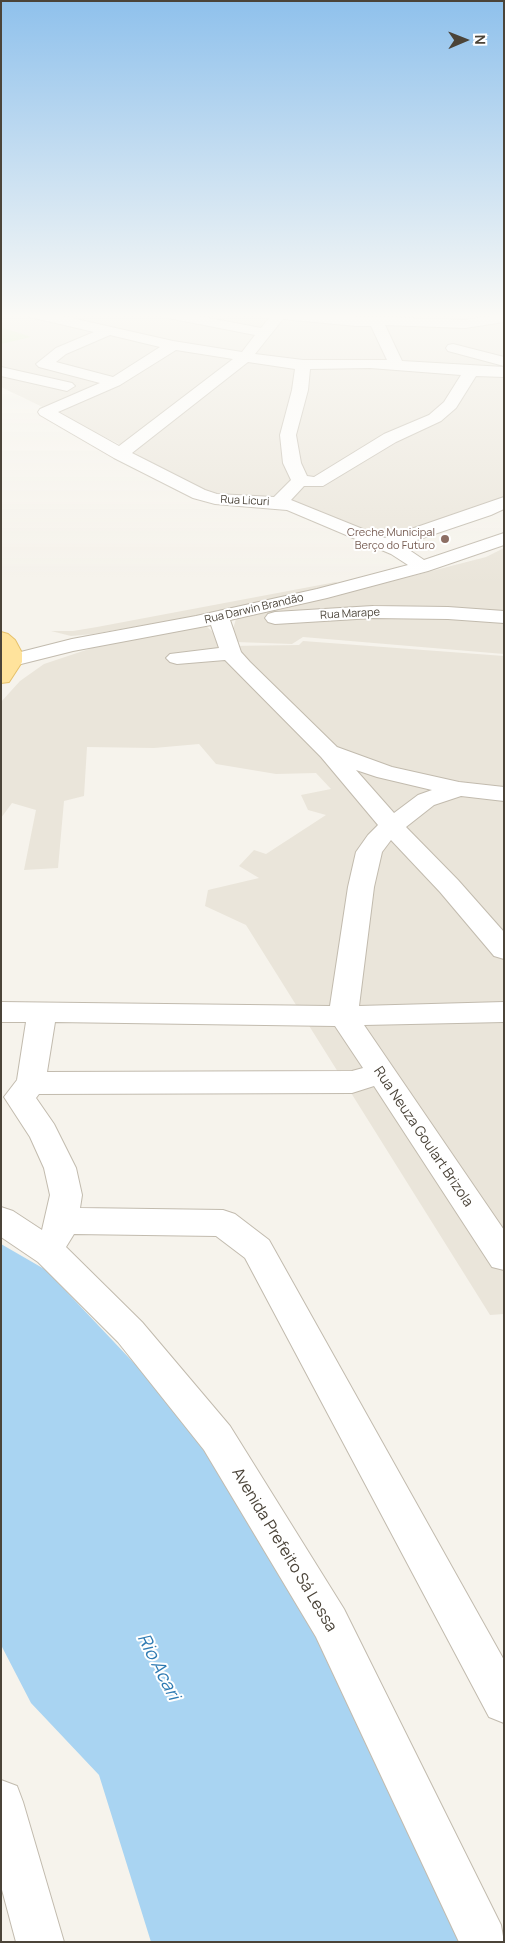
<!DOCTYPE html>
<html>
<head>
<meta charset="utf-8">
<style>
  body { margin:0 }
  #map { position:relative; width:505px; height:1943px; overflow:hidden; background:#f6f3ec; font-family:Manrope,sans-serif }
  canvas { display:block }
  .frame { position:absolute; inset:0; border:2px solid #4b4439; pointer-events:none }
  .north { position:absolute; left:440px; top:15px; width:50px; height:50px; -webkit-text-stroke:4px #fff; paint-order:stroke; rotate:89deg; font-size:14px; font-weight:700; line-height:20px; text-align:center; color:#4b4439 }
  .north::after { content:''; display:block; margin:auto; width:18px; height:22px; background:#4b4439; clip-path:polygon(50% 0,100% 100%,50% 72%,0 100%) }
</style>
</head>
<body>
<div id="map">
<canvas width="505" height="1943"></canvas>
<div class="frame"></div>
<div class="north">N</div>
</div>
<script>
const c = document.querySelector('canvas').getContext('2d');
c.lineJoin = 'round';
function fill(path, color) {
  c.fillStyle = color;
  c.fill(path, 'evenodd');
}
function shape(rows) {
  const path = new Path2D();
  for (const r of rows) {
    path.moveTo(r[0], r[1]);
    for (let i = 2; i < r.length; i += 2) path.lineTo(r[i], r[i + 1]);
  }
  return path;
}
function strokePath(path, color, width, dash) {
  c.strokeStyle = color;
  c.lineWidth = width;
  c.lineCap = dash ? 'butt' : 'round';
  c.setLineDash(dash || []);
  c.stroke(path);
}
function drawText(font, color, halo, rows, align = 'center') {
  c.font = font + ' Manrope,sans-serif';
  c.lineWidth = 4;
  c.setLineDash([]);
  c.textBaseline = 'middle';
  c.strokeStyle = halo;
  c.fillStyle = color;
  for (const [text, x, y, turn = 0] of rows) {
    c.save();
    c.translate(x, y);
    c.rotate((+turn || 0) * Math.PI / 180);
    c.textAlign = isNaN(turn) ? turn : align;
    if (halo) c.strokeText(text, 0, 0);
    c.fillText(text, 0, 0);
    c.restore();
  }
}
fill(shape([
  [1,313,504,313,504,498,388,542,292,503,212,497,121,445,1,387],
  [504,548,504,654,303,637,292,644,236,642,233,629,236,619,214,613,93,634,71,636,51,631,73,631,97,627,336,582,350,592,486,557],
  [206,626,229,646,299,645,303,641,504,656,504,1314,490,1315,246,925,205,906,208,890,259,878,239,866,254,850,266,854,326,815,308,810,301,795,331,789,316,773,276,774,216,764,199,744,154,748,87,747,84,796,64,801,58,868,24,870,36,810,12,803,1,818,1,702,20,681,44,664,98,646]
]), '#eae5da');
fill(shape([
  [1,327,31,337,1,344]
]), '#d2eab5');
fill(shape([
  [1,1244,46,1270,183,1415,360,1694,473,1942,151,1942,99,1775,31,1703,1,1645]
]), '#a9d4f2');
const minor = shape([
  [24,313,49,313,173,341,242,352,255,335,163,317,156,313,183,313,261,328,269,318,259,316,257,313,465,320,504,314,504,322,465,328,385,325,402,361,504,367,504,377,476,376,456,408,441,421,396,442,323,486,304,486,291,500,385,538,504,497,504,509,491,515,402,545,424,560,504,533,504,545,428,571,327,598,230,620,241,652,250,662,337,747,392,767,459,782,504,787,504,801,461,796,434,805,406,827,458,880,504,932,504,959,494,956,440,892,391,840,382,852,374,887,359,1006,504,1002,504,1022,364,1025,504,1230,504,1270,492,1267,374,1086,352,1093,39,1094,36,1098,54,1124,76,1168,82,1195,80,1208,223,1210,235,1214,269,1240,504,1660,504,1723,489,1717,245,1258,216,1236,74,1234,66,1247,142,1322,230,1426,344,1609,501,1925,504,1942,459,1942,316,1637,204,1450,118,1342,38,1262,1,1237,1,1207,13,1211,42,1230,50,1195,44,1168,30,1137,4,1097,17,1080,26,1022,1,1022,1,1002,330,1006,348,887,356,852,368,835,378,825,321,757,225,660,177,664,170,662,166,658,170,654,219,648,211,625,73,651,1,669,1,657,72,639,196,616,317,589,408,565,391,554,287,510,215,504,193,498,114,458,40,415,38,412,40,409,100,383,39,367,36,364,56,348,94,332,26,316,24,313],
  [283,319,356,326,371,326,387,360,303,360,255,354,283,319],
  [110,335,160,347,113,377,56,362,66,354,110,335],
  [176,350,233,359,119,446,58,412,120,385,176,350],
  [248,362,295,369,292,390,280,435,283,463,291,480,274,497,217,494,205,490,132,453,248,362],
  [370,368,461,375,444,402,429,415,384,434,314,477,307,476,301,463,296,435,308,390,310,369,370,368],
  [356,770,377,777,432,790,418,795,394,813,356,770],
  [55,1022,335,1026,363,1068,352,1071,47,1072,55,1022],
  [453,344,504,357,504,366,448,351,446,348,448,345,453,344],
  [1,367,72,383,75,386,67,391,1,376,1,367],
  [373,606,448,607,504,611,504,623,448,619,373,618,275,624,268,622,265,618,268,614,275,612,373,606],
  [1,1780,17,1786,23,1802,64,1942,16,1942,1,1886,1,1780]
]);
const major = shape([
  [1,632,8,634,15,640,22,653,22,662,9,682,1,683,1,632]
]);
strokePath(minor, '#c2bbae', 2);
strokePath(major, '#e6c16a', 2);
fill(minor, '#fff');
fill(major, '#ffe39c');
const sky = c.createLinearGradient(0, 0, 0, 585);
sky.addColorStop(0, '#8fc1ec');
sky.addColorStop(0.54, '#fbfaf6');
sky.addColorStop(1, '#fbfaf600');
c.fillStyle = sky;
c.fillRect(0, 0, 505, 585);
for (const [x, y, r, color] of [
  [445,539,5,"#8d6e63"]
]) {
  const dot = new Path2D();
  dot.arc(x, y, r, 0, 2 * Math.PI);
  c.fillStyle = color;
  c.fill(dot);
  strokePath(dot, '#fff', 2);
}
drawText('11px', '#4b4439', '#fff', [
  ["Rua Licuri",245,501,3],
  ["Rua Darwin Brandão",254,609,-13],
  ["Rua Marape",350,614,-3]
]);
drawText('11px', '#785e54', '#fff', [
  ["Creche Municipal",435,533],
  ["Berço do Futuro",435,546]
], 'right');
drawText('14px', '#4b4439', '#fff', [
  ["Rua Neuza Goulart Brizola",423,1137,56]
]);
drawText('16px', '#4b4439', '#fff', [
  ["Avenida Prefeito Sá Lessa",284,1550,59]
]);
drawText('italic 18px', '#2e7ab2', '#fff', [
  ["Rio Acari",158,1667,63]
]);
</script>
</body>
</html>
